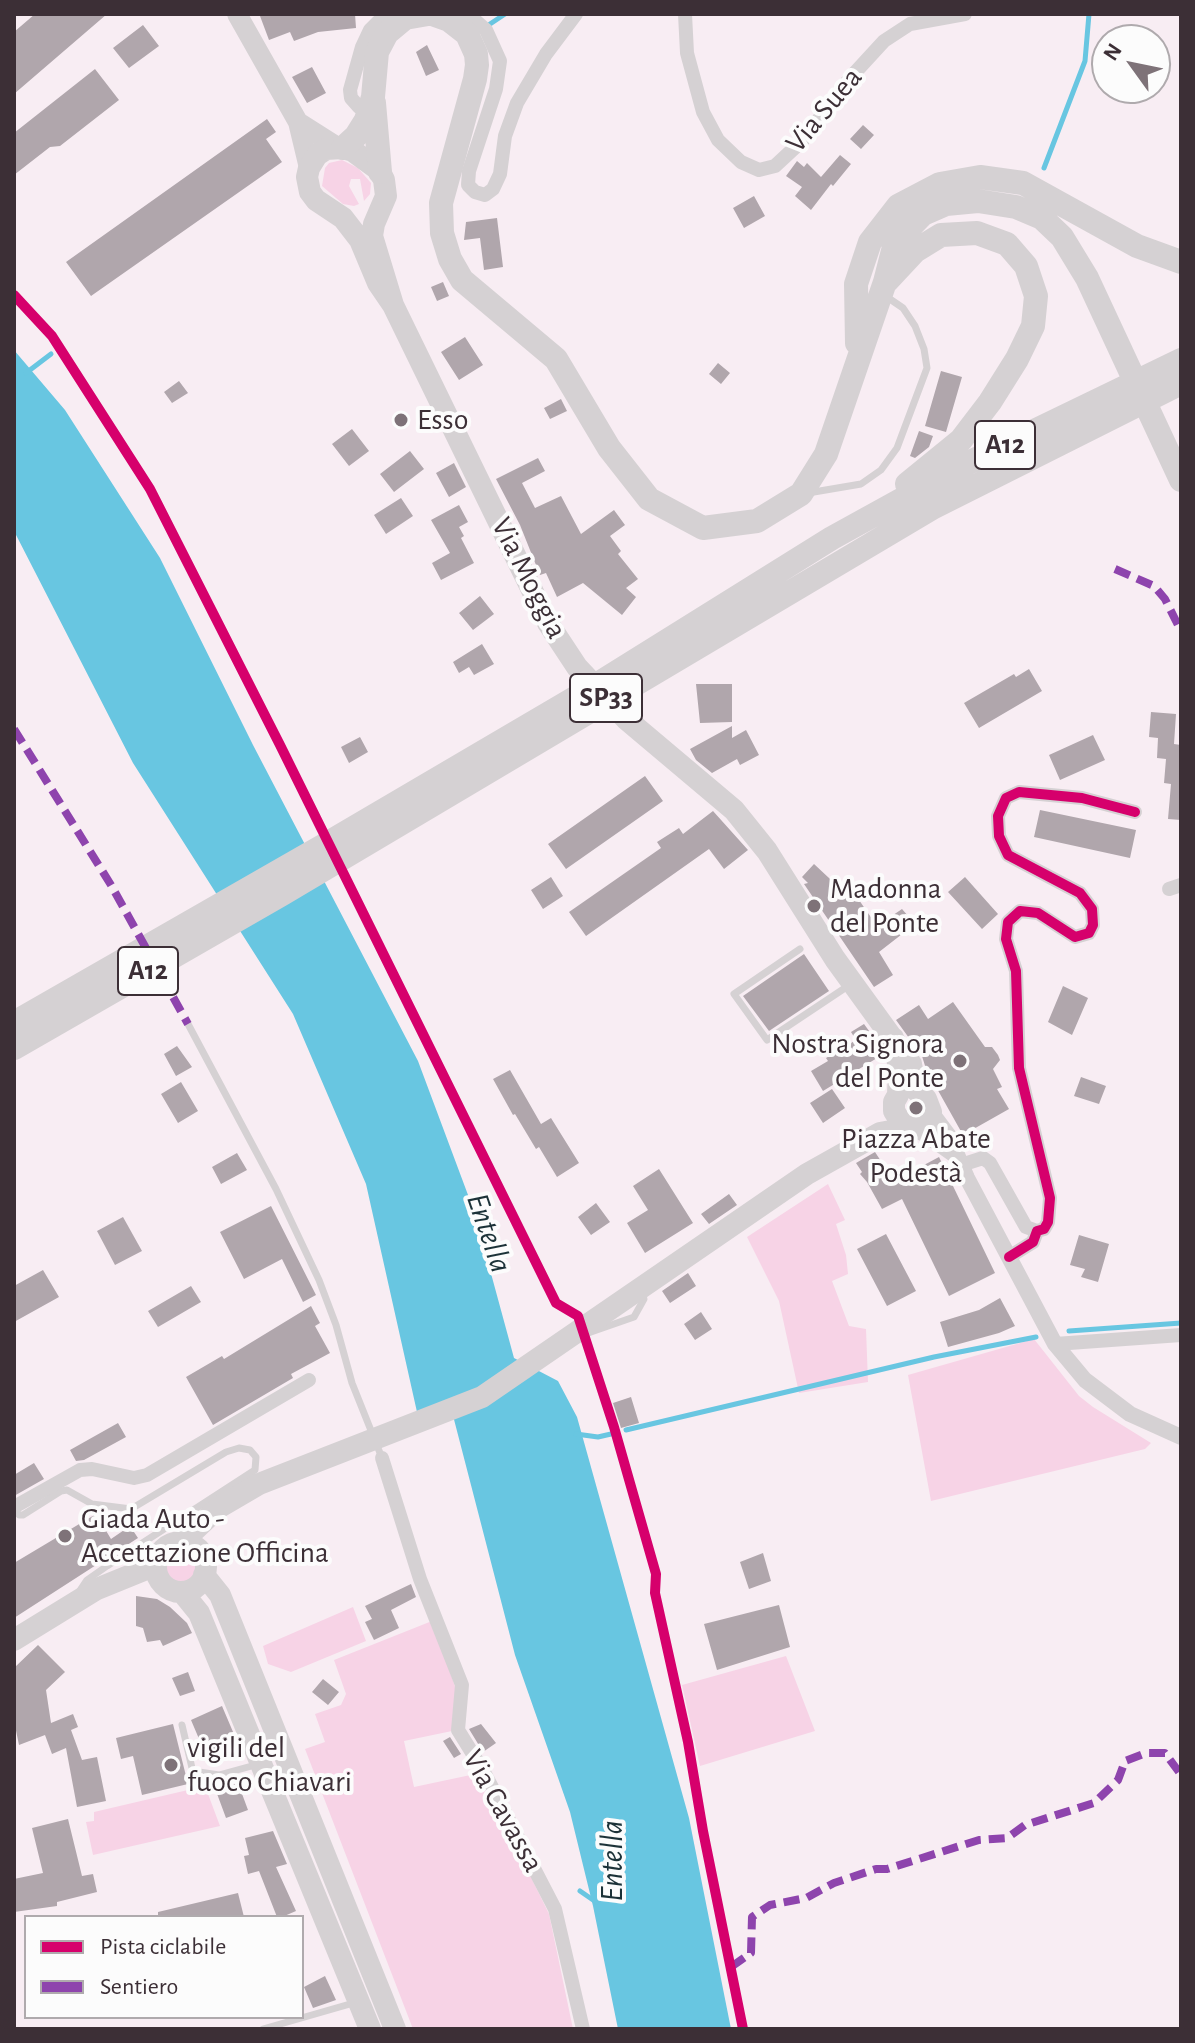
<!DOCTYPE html>
<html>
<head>
<meta charset="utf-8">
<style>
  body { margin:0 }
  #map { position:relative; width:1195px; height:2043px; overflow:hidden; background:#f8edf3; font-family:"Alegreya Sans",sans-serif }
  canvas { display:block }
  .frame { position:absolute; inset:0; border:16px solid #3c2f36; pointer-events:none }
  .legend { position:absolute; left:24px; top:1915px; width:280px; height:104px; box-sizing:border-box; background:#fcfcfc; border:2px solid #afaaad; margin:0; padding:10px 14px; list-style:none; font-size:24px; color:#3c2f36 }
  .legend li { display:flex; align-items:center; gap:16px; height:40px }
  .legend b { width:40px; border:2px solid #afaaad }
  .north { position:absolute; left:1091px; top:24px; width:80px; height:80px; box-sizing:border-box; background:#fcfcfc; border:2px solid #afaaad; border-radius:50%; rotate:303deg; font-size:22px; font-weight:700; line-height:32px; text-align:center; color:#3c2f36 }
  .north::after { content:''; display:block; margin:auto; width:28px; height:36px; background:#7e7278; clip-path:polygon(50% 0,100% 100%,50% 72%,0 100%) }
</style>
</head>
<body>
<div id="map">
<canvas width="1195" height="2043"></canvas>
<div class="frame"></div>
<ul class="legend">
<li><b style="height:10px;background:#d6006c"></b>Pista ciclabile</li>
<li><b style="height:10px;background:#8e44ad"></b>Sentiero</li>
</ul>
<div class="north">N</div>
</div>
<script>
const c = document.querySelector('canvas').getContext('2d');
c.lineJoin = 'round';
function fill(path, color) {
  c.fillStyle = color;
  c.fill(path, 'evenodd');
}
function shape(rows) {
  const path = new Path2D();
  for (const r of rows) {
    if (r.length === 3) {
      path.moveTo(r[0] + r[2], r[1]);
      path.arc(r[0], r[1], r[2], 0, 2 * Math.PI);
      continue;
    }
    path.moveTo(r[0], r[1]);
    for (let i = 2; i < r.length; i += 2) path.lineTo(r[i], r[i + 1]);
  }
  return path;
}
function strokePath(path, color, width, dash) {
  c.strokeStyle = color;
  c.lineWidth = width;
  c.lineCap = dash ? 'butt' : 'round';
  c.setLineDash(dash || []);
  c.stroke(path);
}
function drawText(font, color, halo, rows, align = 'center') {
  c.font = font + ' "Alegreya Sans",sans-serif';
  c.lineWidth = 8;
  c.setLineDash([]);
  c.textBaseline = 'middle';
  c.strokeStyle = halo;
  c.fillStyle = color;
  for (const [text, x, y, turn = 0] of rows) {
    c.save();
    c.translate(x, y);
    c.rotate((+turn || 0) * Math.PI / 180);
    c.textAlign = isNaN(turn) ? turn : align;
    if (halo) c.strokeText(text, 0, 0);
    c.fillText(text, 0, 0);
    c.restore();
  }
}
fill(shape([
  [342,160,358,168,371,183,370,194,364,201,360,179,351,179,349,186,359,204,354,206,343,204,322,186,325,168,329,163],
  [828,1184,845,1220,836,1224,846,1255,848,1274,832,1281,849,1326,866,1329,868,1382,799,1393,779,1301,747,1237],
  [1034,1339,1079,1396,1093,1407,1151,1443,1145,1449,931,1501,908,1375],
  [181,1567,16],
  [353,1607,366,1641,291,1672,268,1664,263,1646],
  [432,1621,457,1692,452,1731,404,1741,414,1787,480,1773,549,1914,573,2029,413,2029,305,1749,325,1742,315,1714,341,1705,346,1694,334,1660],
  [786,1656,815,1731,700,1766,682,1685],
  [205,1786,220,1826,93,1855,86,1822,94,1821,94,1812]
]), '#f7d3e6');
fill(shape([
  [14,350,65,410,160,558,253,745,418,1061,474,1211,514,1358,558,1381,577,1417,689,1818,731,2029,618,2029,593,1906,570,1812,515,1655,450,1404,417,1412,366,1184,293,1014,133,763,14,531]
]), '#68c6e1');
strokePath(shape([
  [490,24,505,14],
  [1044,168,1085,61,1089,14],
  [26,373,51,354],
  [1069,1331,1181,1323],
  [626,1430,934,1357,1036,1337],
  [576,1434,598,1437,611,1434],
  [580,1891,596,1902]
]), '#68c6e1', 5);
fill(shape([
  [35,14,107,14,14,94,14,32],
  [268,14,355,14,356,28,318,32,294,41,290,32,269,40,260,16],
  [143,25,159,46,129,68,113,48],
  [427,45,439,70,426,76,416,52],
  [312,67,326,93,307,103,292,77],
  [95,69,119,100,60,146,50,147,14,175,14,133],
  [267,119,276,132,266,139,282,162,91,296,66,262],
  [863,125,874,135,861,149,850,139],
  [840,155,851,164,833,186,831,184,811,210,795,196,802,187,786,176,797,161,804,167,807,163,821,177],
  [754,196,765,216,744,228,733,208],
  [497,218,503,267,484,270,480,238,464,240,466,222],
  [443,282,449,296,437,301,431,287],
  [465,337,483,365,459,380,441,352],
  [718,363,730,373,721,384,709,374],
  [941,371,962,377,946,432,925,426],
  [179,381,188,393,172,403,164,392],
  [561,399,567,411,550,419,544,408],
  [352,429,369,451,349,466,332,444],
  [919,431,933,436,929,447,915,458,910,456],
  [410,451,424,469,394,492,380,474],
  [538,458,545,471,522,483,535,508,561,496,581,534,614,510,625,525,610,536,621,551,618,554,638,579,626,588,636,597,622,615,583,583,557,597,546,573,540,575,520,525,496,479],
  [454,463,466,487,449,497,436,473],
  [401,498,413,516,386,534,374,515],
  [459,505,468,522,459,527,464,536,461,538,474,563,441,580,432,563,450,553,431,520],
  [480,596,494,614,473,630,459,613],
  [482,644,494,664,474,675,469,667,459,673,453,662],
  [1029,669,1042,691,979,728,964,703,1014,674,1016,677],
  [696,684,732,684,732,722,700,723],
  [1151,712,1176,714,1174,744,1181,745,1181,820,1168,819,1171,784,1164,783,1166,759,1157,758,1158,738,1149,737],
  [732,726,732,738,746,730,759,755,740,765,737,759,712,773,696,760,690,749],
  [1093,735,1105,760,1060,780,1049,755],
  [360,737,368,752,349,763,341,747],
  [645,776,663,801,566,869,548,844],
  [1040,810,1136,830,1130,858,1034,837],
  [713,811,748,850,724,869,709,849,586,936,569,912,661,848,657,842,679,828,683,834],
  [814,864,844,892,850,887,877,926,902,909,915,924,879,952,893,975,874,987,804,884,808,883,802,877],
  [551,877,563,896,543,909,531,890],
  [965,877,998,914,982,929,948,892],
  [804,954,829,991,769,1031,743,996],
  [1063,986,1088,998,1072,1035,1048,1022],
  [953,1002,985,1047,992,1047,998,1055,1000,1060,993,1069,1002,1087,997,1089,1009,1109,963,1135,926,1069,922,1056,896,1020,919,1005,928,1019],
  [864,1024,880,1046,882,1055,823,1091,811,1071,828,1061,826,1058,856,1040,851,1032],
  [177,1046,192,1067,176,1076,164,1054],
  [510,1070,541,1124,551,1118,579,1163,557,1177,539,1147,536,1149,515,1114,513,1115,493,1079],
  [1081,1077,1106,1086,1099,1104,1074,1096],
  [181,1082,198,1111,178,1123,161,1094],
  [832,1089,845,1108,823,1123,810,1103],
  [875,1152,894,1181,939,1157,995,1273,949,1296,902,1199,882,1209,867,1182,860,1174,862,1172,856,1163],
  [237,1153,247,1170,221,1184,212,1167],
  [659,1169,693,1223,645,1253,627,1223,648,1210,633,1186],
  [729,1194,737,1205,709,1224,701,1214],
  [596,1203,610,1222,591,1235,578,1217],
  [271,1206,316,1295,303,1302,282,1259,244,1279,220,1232],
  [123,1217,142,1251,115,1265,97,1231],
  [886,1234,916,1291,887,1306,857,1249],
  [1079,1235,1109,1244,1098,1282,1081,1277,1085,1269,1070,1265],
  [43,1270,59,1297,14,1322,14,1286],
  [688,1273,696,1286,670,1303,662,1291],
  [191,1286,201,1302,158,1327,148,1311],
  [1000,1298,1015,1326,999,1333,948,1347,940,1322,979,1310],
  [311,1306,320,1323,315,1326,330,1353,291,1374,293,1378,213,1425,186,1377,222,1356,224,1359],
  [701,1312,712,1329,695,1340,684,1324],
  [631,1397,639,1423,621,1428,613,1403],
  [118,1423,126,1437,84,1460,76,1461,70,1450],
  [34,1463,44,1479,14,1496,14,1475],
  [96,1514,111,1539,130,1526,138,1538,14,1618,14,1563],
  [763,1553,771,1581,749,1589,740,1562],
  [411,1584,416,1597,391,1610,399,1628,374,1640,365,1622,372,1619,365,1606],
  [136,1596,157,1599,170,1607,187,1623,192,1633,163,1646,160,1640,147,1642,143,1628,136,1626],
  [779,1605,790,1647,717,1670,704,1624],
  [38,1645,65,1672,46,1690,51,1723,73,1714,78,1727,71,1730,82,1760,97,1757,106,1801,77,1807,66,1748,52,1754,45,1735,19,1745,14,1721,14,1668],
  [188,1672,195,1691,180,1696,172,1678],
  [323,1679,339,1692,328,1705,312,1692],
  [222,1706,239,1746,208,1760,191,1720],
  [173,1724,188,1784,142,1795,133,1756,121,1759,116,1738],
  [481,1724,496,1743,483,1752,469,1729],
  [450,1737,461,1754,454,1758,443,1741],
  [238,1783,248,1810,226,1818,216,1791],
  [68,1819,82,1876,93,1874,97,1892,57,1902,57,1906,14,1912,14,1879,43,1873,32,1828],
  [273,1831,287,1864,276,1867,296,1911,282,1917,277,1917,259,1871,248,1874,244,1856,249,1855,245,1838],
  [238,1893,244,1917,158,1917,158,1912],
  [325,1976,336,2000,313,2008,304,1987]
]), '#b0a6ac');
strokePath(shape([
  [808,493,861,484,881,470,897,448,927,368,924,349,915,326,903,308,884,295],
  [800,949,734,994,767,1040,851,984],
  [188,1024,276,1189,319,1280,336,1325,352,1383,382,1458],
  [591,1332,634,1317,644,1299,641,1290],
  [14,1508,19,1515,23,1515,61,1491,67,1490,92,1504,131,1509,226,1452,239,1448,250,1450,256,1457,255,1470,107,1566,87,1580,79,1592],
  [182,1725,192,1768,199,1772,219,1775,259,1764],
  [263,2029,357,2002]
]), '#d5d1d3', 7);
strokePath(shape([
  [468,14,486,30,500,61,496,89,469,171,468,185,475,192,485,195,493,189,500,174,505,136,517,103,546,54,576,14],
  [685,14,687,53,703,112,718,140,741,162,759,170,775,166,803,140,850,78,884,41,910,24,965,14],
  [369,111,359,107,351,98,350,90,362,47,370,30,386,14],
  [1169,889,1181,885],
  [961,1165,983,1158,990,1163,1026,1227,1037,1231],
  [1009,1257,1033,1242,1037,1231,1044,1229,1048,1222,1050,1198,1019,1068,1016,971,1006,939,1008,922,1020,911,1038,913,1075,937,1089,933,1093,925,1092,909,1080,893,1008,855,999,836,998,816,1006,798,1019,792,1082,798,1135,812],
  [1055,1344,1181,1335],
  [382,1458,420,1579,462,1685,458,1730,484,1772,555,1909,583,2029],
  [14,1507,80,1470,92,1469,134,1478,147,1475,309,1380]
]), '#d5d1d3', 14);
strokePath(shape([
  [931,1112,949,1136,967,1178,1055,1344,1085,1380,1130,1414,1181,1437],
  [913,1129,925,1134,956,1156]
]), '#d5d1d3', 16);
strokePath(shape([
  [237,14,298,122,309,168],
  [298,122,339,148]
]), '#d5d1d3', 20);
strokePath(shape([
  [393,305,372,236,374,224,386,196,384,180,379,170,353,151,343,148,326,149,317,155,309,168,307,177,310,192,316,200,343,218,360,240,378,283,393,305,548,623,577,667,626,719,734,810,767,851,835,959,911,1064,916,1090,926,1099,931,1112,927,1119,913,1129,902,1124,894,1111,894,1102,898,1095,899,1068,893,1038],
  [181,1567,25],
  [181,1543,218,1508,259,1484,482,1397,807,1174,880,1133,907,1128],
  [204,1575,220,1595,395,2029],
  [182,1592,199,1613,370,2029],
  [14,1640,97,1589,156,1565]
]), '#d5d1d3', 22);
strokePath(shape([
  [432,14,449,20,467,34,476,54,477,65,475,79,441,203,442,233,450,259,462,280,556,359,609,448,649,499,703,528,757,521,801,494,826,454,885,282,895,243,923,214,946,204,978,201,1016,207,1042,218,1062,237,1087,278,1181,480],
  [374,103,380,172],
  [343,148,356,136,366,120,373,97,377,52,387,33,405,18,428,14],
  [887,281,915,251,941,235,977,233,1007,244,1026,266,1036,296,1033,326,1017,359,990,402,961,440,907,484],
  [857,343,856,284,870,242,898,206,940,184,980,177,1023,183,1137,246,1181,262],
  [14,1023,323,846,585,692,832,538,968,463,1181,360],
  [14,1048,282,894,934,507,1181,383]
]), '#d5d1d3', 24);
strokePath(shape([
  [1115,569,1154,586,1165,599,1181,631],
  [14,729,111,885,188,1024],
  [731,1967,751,1953,752,1917,770,1905,806,1898,834,1883,876,1869,887,1869,979,1840,1007,1838,1025,1825,1094,1803,1118,1780,1125,1761,1146,1753,1165,1753,1179,1772]
]), '#8e44ad', 8, [16, 8]);
strokePath(shape([
  [14,295,52,336,150,489,280,745,556,1303,578,1316,614,1427,656,1574,655,1593,688,1742,703,1831,743,2029],
  [1009,1257,1033,1242,1037,1231,1044,1229,1048,1222,1050,1198,1019,1068,1016,971,1006,939,1008,922,1020,911,1038,913,1075,937,1089,933,1093,925,1092,909,1080,893,1008,855,999,836,998,816,1006,798,1019,792,1082,798,1135,812]
]), '#d6006c', 10);
for (const [x, y, r, color] of [
  [401,420,8,"#7e7278"],
  [814,906,8,"#7e7278"],
  [960,1061,8,"#7e7278"],
  [916,1108,8,"#7e7278"],
  [65,1536,8,"#7e7278"],
  [171,1765,8,"#7e7278"]
]) {
  const dot = new Path2D();
  dot.arc(x, y, r, 0, 2 * Math.PI);
  c.fillStyle = color;
  c.fill(dot);
  strokePath(dot, '#fcfcfc', 3);
}
for (const [x, y, w] of [
  [1005,445,60],
  [606,698,72],
  [148,971,60]
]) {
  const box = new Path2D();
  box.roundRect(x - w / 2, y - 24, w, 48, 6);
  c.fillStyle = '#fcfcfc';
  c.fill(box);
  strokePath(box, '#3c2f36', 2);
}
drawText('bold 28px', '#3c2f36', null, [
  ["A12",1005,445],
  ["SP33",606,698],
  ["A12",148,971]
]);
drawText('30px', '#3c2f36', '#fcfcfc', [
  ["Via Suea",824,110,-50],
  ["Via Moggia",529,578,63],
  ["Via Cavassa",503,1811,61]
]);
drawText('30px', '#3c2f36', '#fcfcfc', [
  ["Esso",417,420],
  ["Madonna",830,889],
  ["del Ponte",830,923],
  ["Nostra Signora",944,1044,"right"],
  ["del Ponte",944,1078,"right"],
  ["Piazza Abate",916,1139,"center"],
  ["Podestà",916,1173,"center"],
  ["Giada Auto -",81,1519],
  ["Accettazione Officina",81,1553],
  ["vigili del",187,1748],
  ["fuoco Chiavari",187,1782]
], 'left');
drawText('italic 32px', '#1c3238', '#fcfcfc', [
  ["Entella",489,1233,71],
  ["Entella",612,1861,-90]
]);
</script>
</body>
</html>
